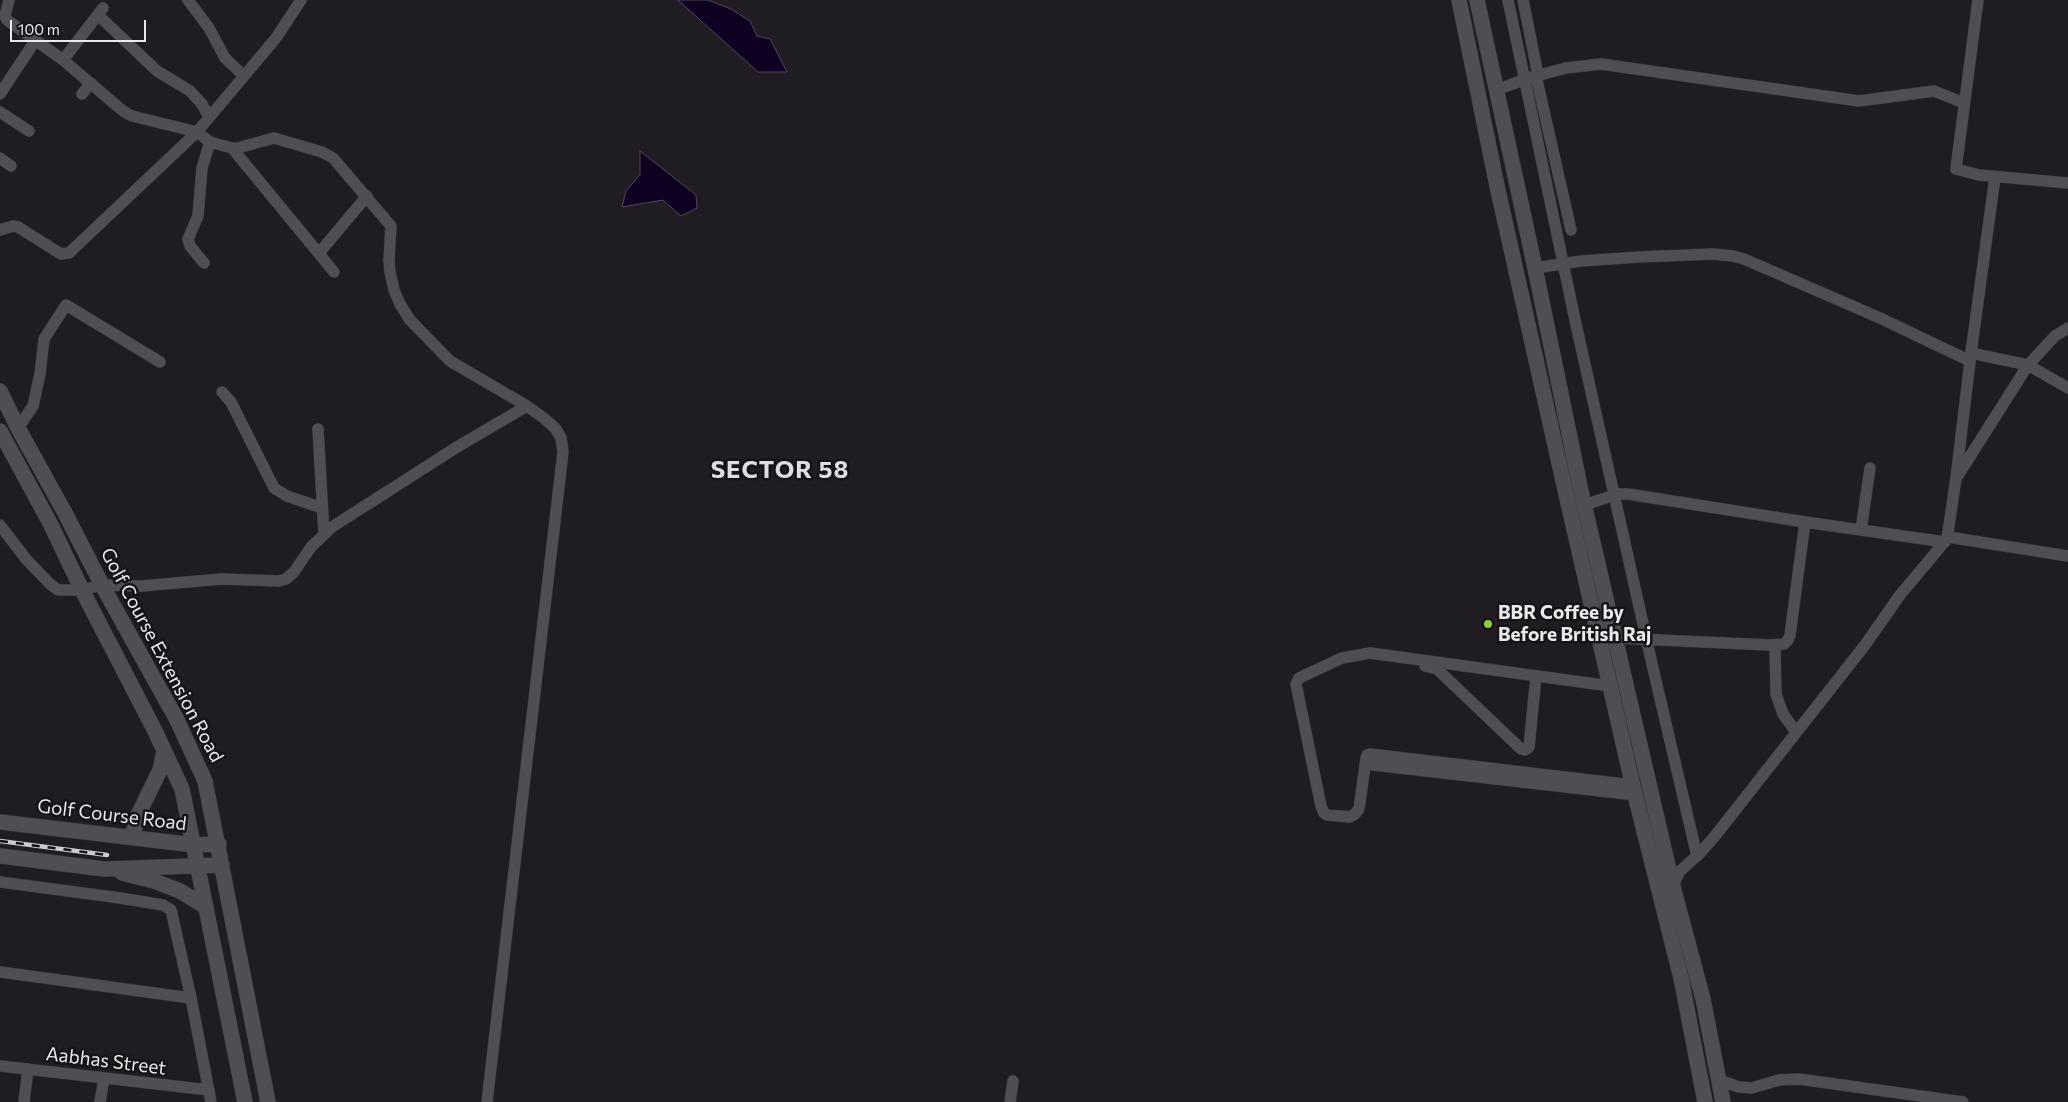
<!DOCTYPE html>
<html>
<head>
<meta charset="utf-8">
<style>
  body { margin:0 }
  #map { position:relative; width:2068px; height:1102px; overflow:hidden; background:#1f1d21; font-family:Commissioner,sans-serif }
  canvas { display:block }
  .scale { position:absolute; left:10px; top:20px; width:136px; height:22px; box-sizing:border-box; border:2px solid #eae9ec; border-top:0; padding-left:6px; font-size:15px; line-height:18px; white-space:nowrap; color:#eae9ec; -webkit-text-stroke:4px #151418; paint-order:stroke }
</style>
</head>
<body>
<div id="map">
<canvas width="2068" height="1102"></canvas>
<div class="scale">100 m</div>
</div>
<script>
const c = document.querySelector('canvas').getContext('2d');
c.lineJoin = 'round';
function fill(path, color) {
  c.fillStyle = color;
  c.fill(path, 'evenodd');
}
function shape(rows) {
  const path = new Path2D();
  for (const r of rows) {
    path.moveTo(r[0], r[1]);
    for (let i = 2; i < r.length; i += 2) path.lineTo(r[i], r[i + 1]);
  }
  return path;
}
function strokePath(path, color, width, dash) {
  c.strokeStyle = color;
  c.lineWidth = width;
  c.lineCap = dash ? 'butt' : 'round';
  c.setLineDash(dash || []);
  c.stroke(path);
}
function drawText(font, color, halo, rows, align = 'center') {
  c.font = font + ' Commissioner,sans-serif';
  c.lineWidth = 5;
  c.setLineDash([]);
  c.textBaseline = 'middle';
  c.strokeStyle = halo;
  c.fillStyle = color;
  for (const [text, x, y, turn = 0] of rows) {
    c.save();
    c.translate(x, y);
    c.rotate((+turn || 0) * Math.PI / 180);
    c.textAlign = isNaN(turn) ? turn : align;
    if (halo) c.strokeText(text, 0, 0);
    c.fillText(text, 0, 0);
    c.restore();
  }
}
const water = shape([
  [678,0,708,0,731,9,750,21,757,36,770,39,787,72,758,72,678,0],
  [640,151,696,195,697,208,681,216,663,200,622,207,626,191,640,175,640,151]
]);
fill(water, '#0f0021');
strokePath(water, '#51465e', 1);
const street = shape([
  [9,0,5,16,7,20,63,60,123,111,132,116,197,132,210,142,232,148,238,148,274,138,322,152,333,158,391,226,389,260,390,272,394,290,400,304,410,320,450,361,527,406,545,419,556,429,561,438,563,452,487,1102],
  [188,0,209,28,225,58,244,76],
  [1508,0,1575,320,1652,664,1697,856],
  [1523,0,1538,75],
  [1978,0,1956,169,1979,175,2068,183],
  [98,15,157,71,190,91,202,104,209,117],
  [63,60,103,8],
  [1536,76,1571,230],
  [1496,90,1532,77,1566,68,1601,64,1859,101,1934,91,1964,103],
  [0,94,33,44,34,39],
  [82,94,91,83],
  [0,112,29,131],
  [232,148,334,272],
  [0,158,11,166],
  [0,230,13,226,18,227,61,254,69,253,197,132,276,38,301,0],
  [319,253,367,196],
  [204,263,190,246,188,239,198,216,202,168,210,142],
  [1535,268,1581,261,1639,257,1713,254,1733,256,1744,259,1880,318,1970,361],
  [1971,353,2028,365,2068,388],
  [222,392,231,402,274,488,287,496,322,508],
  [18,428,33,406,40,374,44,339,66,305,160,362],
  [318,429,324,534],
  [1957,477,2028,365,2055,336,2068,328],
  [1584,505,1618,494,1628,494,1805,522,1945,542],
  [0,525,26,559,49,583,58,590,82,590,102,585,142,586,221,579,279,581,286,579,294,572,311,547,332,527,457,447,527,406],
  [1861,530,1870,468],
  [1948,537,2068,556],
  [1615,638,1770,645,1784,644,1788,640,1790,635,1805,522],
  [1775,645,1776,694,1783,714,1796,732],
  [1425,666,1437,669,1521,749,1525,750,1529,747,1536,676],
  [1610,686,1370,653,1342,658,1299,678,1296,684,1321,806,1324,813,1327,815,1350,817,1355,814,1359,809,1366,759,1367,755,1370,754,1632,785],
  [1365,764,1635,795],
  [0,882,120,898,163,905,171,910,191,998,211,1102],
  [1669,885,1675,881,1680,871,1700,853,1715,836,1865,645,1900,595,1947,539,1956,478,1971,353,1995,177],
  [0,972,191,998],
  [0,1066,209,1090],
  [1719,1080,1739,1087,1752,1088,1779,1080,1799,1079,1963,1102],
  [24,1102,28,1069],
  [100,1102,104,1078],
  [1010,1102,1013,1081]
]);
const secondary = shape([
  [1459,0,1497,186,1566,494,1635,795,1681,978,1705,1102],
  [1477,0,1535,268,1581,491,1672,883,1703,999,1723,1102],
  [0,391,18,428,65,513,102,585,177,720,205,781,268,1102],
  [0,431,51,525,82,590,155,731,182,789,245,1102],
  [0,822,194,845,219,844],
  [132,837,139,813,160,770,164,751],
  [0,856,104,869,222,865],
  [122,873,154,881,180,891,206,907]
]);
strokePath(street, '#3a393c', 12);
strokePath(secondary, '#3a393c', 16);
strokePath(street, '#504e53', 11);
strokePath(secondary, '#504e53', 15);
const rail = shape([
  [0,841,107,855]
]);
strokePath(rail, '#cccbce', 4.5);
strokePath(rail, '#151418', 2.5, [8]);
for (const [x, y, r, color] of [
  [1488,624,5,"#95cc3b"]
]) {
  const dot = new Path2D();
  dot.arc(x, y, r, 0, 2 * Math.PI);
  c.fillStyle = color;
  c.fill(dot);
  strokePath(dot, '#151418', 2);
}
drawText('bold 19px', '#eae9ec', '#151418', [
  ["BBR Coffee by",1498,613],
  ["Before British Raj",1498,635]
], 'left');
drawText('19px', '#eae9ec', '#151418', [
  ["Golf Course Extension Road",162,655,62],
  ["Golf Course Road",112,815,7],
  ["Aabhas Street",106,1061,7]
]);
c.letterSpacing = '1px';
drawText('bold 24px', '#dfdde2', '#151418', [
  ["SECTOR 58",780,470]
]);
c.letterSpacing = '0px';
</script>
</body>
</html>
